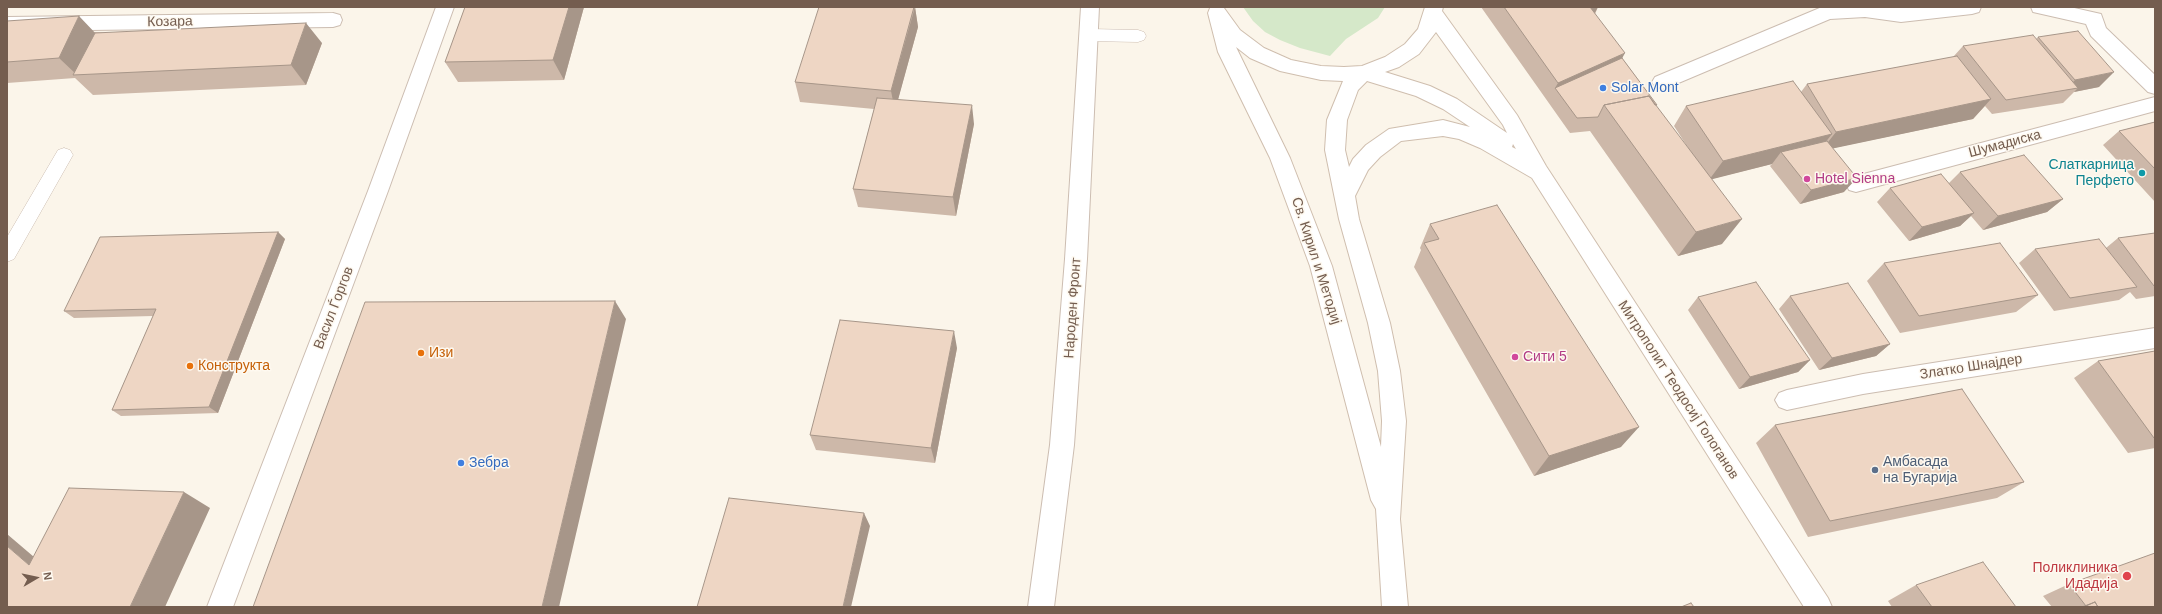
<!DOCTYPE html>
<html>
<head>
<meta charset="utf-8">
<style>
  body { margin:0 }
  #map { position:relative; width:2162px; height:614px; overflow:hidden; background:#fbf5ea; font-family:Arial,sans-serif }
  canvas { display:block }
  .frame { position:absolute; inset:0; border:8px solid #745d4f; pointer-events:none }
  .north { position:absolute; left:16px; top:558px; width:40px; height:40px; -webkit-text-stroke:3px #fef9f0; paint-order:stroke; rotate:81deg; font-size:11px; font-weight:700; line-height:16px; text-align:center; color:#745d4f }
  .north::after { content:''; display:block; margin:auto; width:14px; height:18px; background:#745d4f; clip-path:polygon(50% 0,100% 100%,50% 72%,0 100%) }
</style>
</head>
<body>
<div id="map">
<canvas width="2162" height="614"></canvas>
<div class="frame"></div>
<div class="north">N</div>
</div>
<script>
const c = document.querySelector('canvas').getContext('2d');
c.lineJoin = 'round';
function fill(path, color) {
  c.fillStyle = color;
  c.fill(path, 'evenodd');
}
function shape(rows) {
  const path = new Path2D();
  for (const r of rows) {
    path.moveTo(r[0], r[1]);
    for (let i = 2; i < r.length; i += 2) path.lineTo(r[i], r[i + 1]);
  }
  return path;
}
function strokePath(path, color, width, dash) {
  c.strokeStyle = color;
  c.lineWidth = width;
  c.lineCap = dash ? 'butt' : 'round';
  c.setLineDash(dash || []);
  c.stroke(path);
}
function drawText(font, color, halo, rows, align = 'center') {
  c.font = font + ' Arial,sans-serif';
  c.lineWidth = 3;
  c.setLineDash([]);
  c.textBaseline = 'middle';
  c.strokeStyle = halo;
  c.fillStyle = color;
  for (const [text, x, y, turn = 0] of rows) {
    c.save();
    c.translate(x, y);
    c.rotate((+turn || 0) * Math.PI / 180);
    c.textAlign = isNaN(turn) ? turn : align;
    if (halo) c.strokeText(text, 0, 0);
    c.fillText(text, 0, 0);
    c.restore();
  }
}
fill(shape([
  [1243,7,1385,7,1378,18,1346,39,1330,56,1300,48,1280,40,1265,32,1253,21]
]), '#d5e8c9');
const lane = shape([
  [1089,29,1138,30,1144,32,1146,36,1144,40,1138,42,1089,41,1083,39,1081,35,1083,31,1089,29],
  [64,148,70,150,73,155,14,259,7,262,7,237,58,150,64,148]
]);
const street = shape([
  [436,7,454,7,388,191,233,607,207,607,368,191,436,7],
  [1081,7,1099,7,1087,259,1074,445,1054,607,1028,607,1050,445,1065,259,1081,7],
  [1822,7,1981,7,1979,12,1972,14,1901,22,1865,17,1830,19,1669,87,1662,89,1655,87,1652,82,1655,77,1822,7],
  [2031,7,2070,7,2101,14,2106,28,2155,75,2155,94,2148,92,2091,36,2086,24,2033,12,2031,7],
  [333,13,340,15,342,20,340,25,333,27,7,31,7,17,333,13],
  [2155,97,2155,111,1856,192,1849,190,1846,184,1849,178,1856,176,2155,97],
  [2155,328,2155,348,1863,394,1787,410,1779,407,1775,400,1779,393,1787,390,1863,374,2155,328]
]);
const secondary = shape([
  [1219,7,1224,8,1240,30,1264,48,1291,60,1321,66,1344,67,1362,66,1385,57,1405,44,1418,29,1425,7,1443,7,1442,11,1517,115,1546,166,1828,598,1832,607,1804,607,1532,178,1480,148,1459,139,1443,136,1401,141,1380,157,1368,170,1355,196,1359,219,1390,323,1400,371,1406,421,1400,519,1408,607,1382,607,1376,509,1371,500,1310,266,1270,158,1218,52,1208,13,1210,8,1219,7],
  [1436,32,1503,125,1507,133,1457,99,1430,86,1385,72,1399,67,1419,54,1436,32],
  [1236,47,1250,58,1280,71,1321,80,1343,81,1327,120,1325,150,1339,219,1368,323,1378,371,1382,421,1381,447,1332,266,1290,158,1236,47],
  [1367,81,1416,96,1443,109,1470,127,1443,120,1389,129,1366,145,1353,159,1349,167,1345,150,1347,120,1358,90,1367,81],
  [1513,144,1516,149,1512,147,1513,144]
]);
strokePath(lane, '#ccbdb1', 1);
strokePath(street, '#ccbdb1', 2);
strokePath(secondary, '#cfbeae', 2);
fill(lane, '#fff');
fill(street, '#fff');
fill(secondary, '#fff');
fill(shape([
  [465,7,584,7,564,80,458,82,445,62],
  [915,7,918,27,898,99,974,124,956,216,858,207,853,189,874,109,800,102,795,82],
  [1481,7,1598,7,1595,14,1622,58,1657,105,1656,106,1692,154,1674,126,1686,106,1801,92,1807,84,1953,57,1963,46,2036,39,2038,37,2099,87,2074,92,2063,103,1992,114,1985,106,1973,119,1833,148,1844,192,1800,204,1770,166,1772,164,1711,179,1722,244,1678,256,1590,131,1570,133],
  [7,21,95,32,322,43,306,85,93,95,75,78,7,83],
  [2155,122,2155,202,2103,145,2119,131],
  [1960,172,2063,199,2047,212,1983,230,1971,216,1960,226,1909,241,1877,202,1890,188,1949,183],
  [1430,224,1621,447,1534,476,1414,267,1421,250,1420,248],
  [278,232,285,239,218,413,121,416,112,410,153,316,74,318,64,311],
  [2155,233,2155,296,2136,299,2130,292,2119,300,2054,311,2019,263,2035,249,2106,248,2118,238],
  [1884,263,2038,295,2016,312,1900,333,1867,281],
  [1790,296,1890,344,1876,356,1819,370,1779,309],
  [1698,297,1810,360,1798,372,1739,389,1688,310],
  [957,348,935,463,816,450,810,435],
  [2155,351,2155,448,2128,453,2074,378,2098,361],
  [1775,425,2024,482,1997,498,1808,537,1756,443],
  [2069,584,2155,607,2052,607,2043,596],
  [1916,585,2016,607,1892,607,1888,601]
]), '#cdb8a9');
fill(shape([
  [569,7,584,7,564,80,553,60],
  [915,7,918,27,895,111,891,91],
  [1589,7,1598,7,1590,22],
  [79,16,98,36,77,75,59,58],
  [306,23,322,43,306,85,291,65],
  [1625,53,1614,73,1555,88,1558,83],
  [2114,72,2099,87,2074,92,2078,88,2065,90,2075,80],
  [1991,99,1973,119,1821,151,1836,132],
  [972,105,974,124,956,216,953,197],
  [1832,134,1816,154,1781,152,1772,164,1709,180,1723,161],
  [1857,178,1844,192,1800,204,1811,190],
  [2063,199,2047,212,1983,230,1998,216],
  [1974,213,1960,226,1909,241,1922,227],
  [1742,219,1722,244,1678,256,1696,232],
  [278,232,285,239,218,413,209,407],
  [615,301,626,319,559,607,542,607],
  [954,331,957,348,935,463,931,448],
  [1890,344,1876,356,1819,370,1832,358],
  [1810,360,1798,372,1739,389,1750,377],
  [1639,427,1621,447,1534,476,1549,456],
  [184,492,210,508,165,607,130,607],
  [864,513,870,526,851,607,843,607],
  [7,534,61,580,29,565,7,546]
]), '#a79689');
const building = shape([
  [465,7,569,7,553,60,445,62,465,7],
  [819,7,914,7,891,91,795,82,819,7],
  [1504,7,1590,7,1625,53,1558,83,1504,7],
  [79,16,59,58,7,62,7,21,79,16],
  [306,23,291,65,73,75,95,33,306,23],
  [2078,31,2114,72,2075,80,2038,37,2078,31],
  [2033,35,2078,88,2006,100,1963,46,2033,35],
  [1957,56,1991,99,1836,132,1807,84,1957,56],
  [1622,58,1657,105,1655,105,1649,96,1604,105,1598,117,1577,118,1555,88,1622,58],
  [1793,81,1832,134,1723,161,1686,106,1793,81],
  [1649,96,1742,219,1696,232,1604,105,1649,96],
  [877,98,972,105,953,197,853,189,877,98],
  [2155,122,2155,169,2119,131,2155,122],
  [1827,141,1857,178,1811,190,1781,152,1827,141],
  [2024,155,2063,199,1998,216,1960,172,2024,155],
  [1941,174,1974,213,1922,227,1890,188,1941,174],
  [1497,205,1639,427,1549,456,1424,243,1439,239,1430,224,1497,205],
  [278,232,209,407,112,410,156,309,64,311,100,237,278,232],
  [2155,233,2155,286,2154,286,2118,238,2155,233],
  [2099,239,2137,287,2070,298,2035,249,2099,239],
  [2000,243,2038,295,1919,316,1884,263,2000,243],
  [1756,282,1810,360,1750,377,1698,297,1756,282],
  [1848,283,1890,344,1832,358,1790,296,1848,283],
  [615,301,542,607,253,607,365,302,615,301],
  [840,320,954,331,931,448,810,435,840,320],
  [2155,351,2155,438,2154,438,2098,361,2155,351],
  [1962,389,2024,482,1830,521,1775,425,1962,389],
  [69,488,184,492,130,607,7,607,7,546,29,565,69,488],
  [729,498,864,513,843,607,697,607,729,498],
  [2155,553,2155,607,2098,607,2095,602,2086,606,2069,584,2155,553],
  [1983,562,2016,607,1932,607,1916,585,1983,562],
  [2095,602,2098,607,2082,607,2095,602],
  [1691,603,1694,607,1681,607,1691,603]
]);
fill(building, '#eed6c4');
strokePath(building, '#a79689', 1);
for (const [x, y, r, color] of [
  [1603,88,4,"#3f7fe0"],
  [2142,173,4,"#0f9aa8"],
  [1807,179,4,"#d1479c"],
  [421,353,4,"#e8710a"],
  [1515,357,4,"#d1479c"],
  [190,366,4,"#e8710a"],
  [461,463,4,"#3f7fe0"],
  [1875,470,4,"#5c6f8a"],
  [2127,576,5,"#e0444e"]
]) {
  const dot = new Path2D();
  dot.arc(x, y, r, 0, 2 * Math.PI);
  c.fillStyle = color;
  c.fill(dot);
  strokePath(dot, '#fef9f0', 1.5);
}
drawText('14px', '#745d4f', '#fef9f0', [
  ["Козара",170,22,-1],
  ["Шумадиска",2005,144,-15],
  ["Св. Кирил и Методиј",1316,261,72],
  ["Васил Ѓоргов",334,308,-69],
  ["Народен Фронт",1073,308,-86],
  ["Златко Шнајдер",1971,367,-9],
  ["Митрополит Теодосиј Гологанов",1678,390,57]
]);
drawText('14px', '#366cbe', '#fef9f0', [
  ["Solar Mont",1611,88],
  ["Зебра",469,463]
], 'left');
drawText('14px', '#0d838f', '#fef9f0', [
  ["Слаткарница",2134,165],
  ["Перфето",2134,181]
], 'right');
drawText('14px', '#b23c85', '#fef9f0', [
  ["Hotel Sienna",1815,179],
  ["Сити 5",1523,357]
], 'left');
drawText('14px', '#c56008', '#fef9f0', [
  ["Изи",429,353],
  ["Конструкта",198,366]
], 'left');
drawText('14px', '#4e5e75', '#fef9f0', [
  ["Амбасада",1883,462],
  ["на Бугарија",1883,478]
], 'left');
drawText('14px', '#be3a42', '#fef9f0', [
  ["Поликлиника",2118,568],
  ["Идадија",2118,584]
], 'right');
</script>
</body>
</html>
